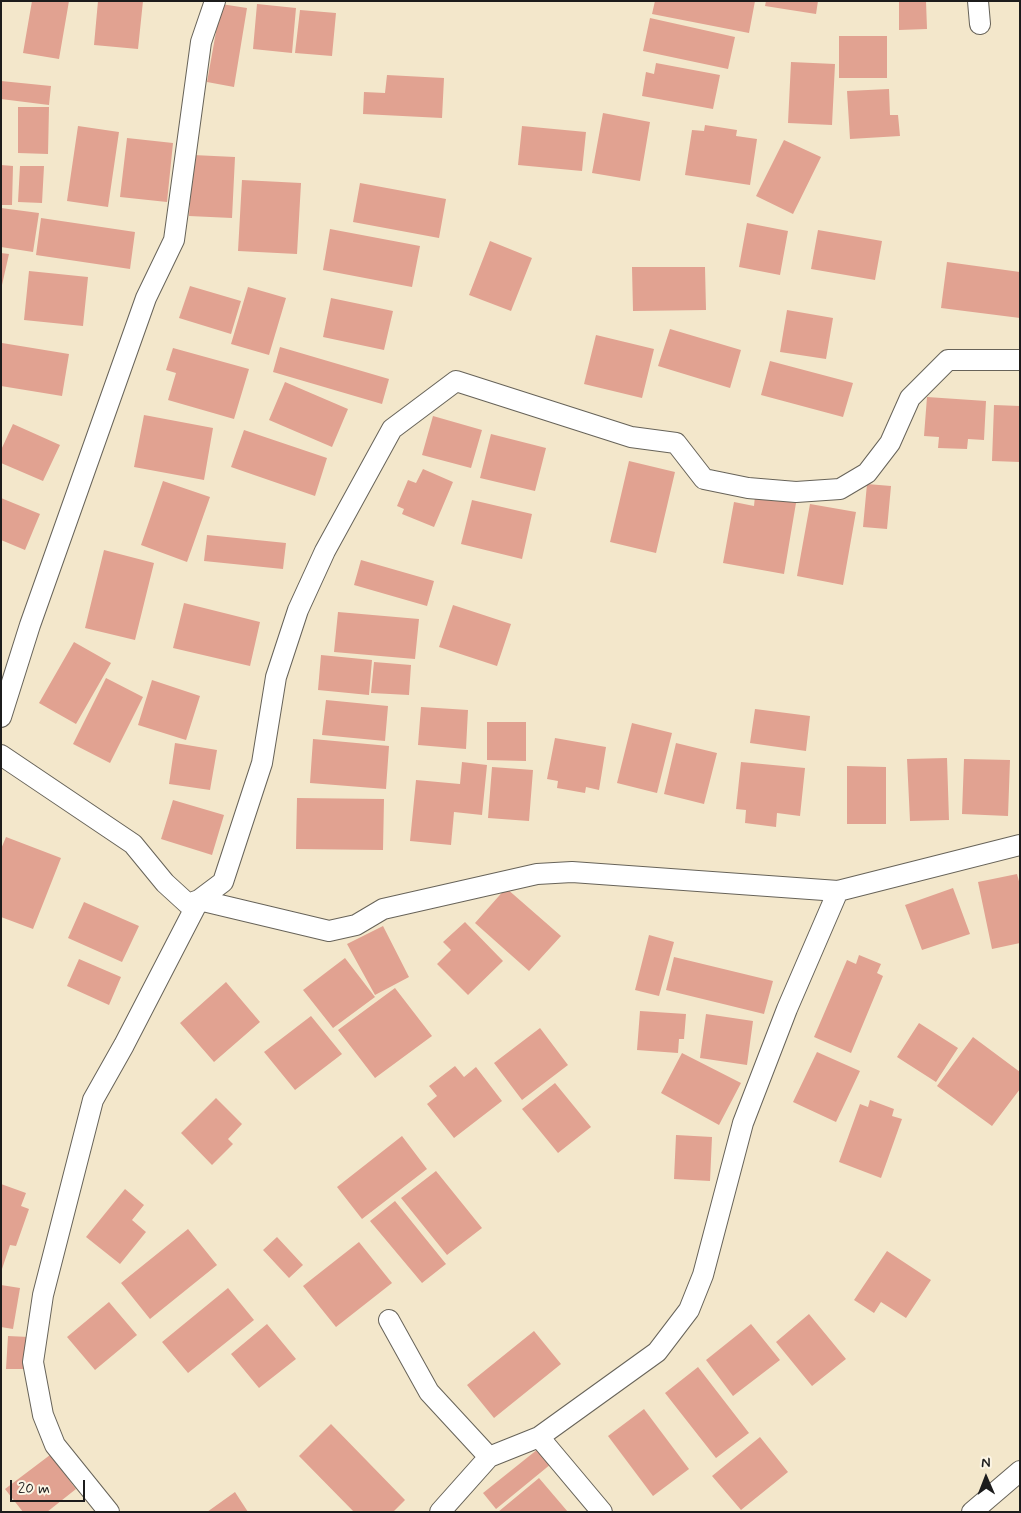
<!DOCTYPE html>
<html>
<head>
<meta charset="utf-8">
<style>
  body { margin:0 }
  #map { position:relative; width:1021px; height:1513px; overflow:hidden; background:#f3e7cb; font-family:Mynerve,sans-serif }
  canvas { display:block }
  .frame { position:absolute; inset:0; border:2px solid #1c1c1c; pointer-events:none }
  .north { position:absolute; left:961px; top:1453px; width:50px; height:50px; -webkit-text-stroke:4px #fcf5e5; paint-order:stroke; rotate:359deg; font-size:14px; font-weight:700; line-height:20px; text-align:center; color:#1c1c1c }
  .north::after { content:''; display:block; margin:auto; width:18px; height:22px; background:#1c1c1c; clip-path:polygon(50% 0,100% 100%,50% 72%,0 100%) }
  .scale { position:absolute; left:10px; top:1480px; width:75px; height:22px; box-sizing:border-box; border:2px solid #1c1c1c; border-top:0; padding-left:6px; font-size:15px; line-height:18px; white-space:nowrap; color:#1c1c1c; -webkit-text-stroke:4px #fcf5e5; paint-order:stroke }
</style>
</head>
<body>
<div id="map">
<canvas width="1021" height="1513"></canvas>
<div class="frame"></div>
<div class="north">N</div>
<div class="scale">20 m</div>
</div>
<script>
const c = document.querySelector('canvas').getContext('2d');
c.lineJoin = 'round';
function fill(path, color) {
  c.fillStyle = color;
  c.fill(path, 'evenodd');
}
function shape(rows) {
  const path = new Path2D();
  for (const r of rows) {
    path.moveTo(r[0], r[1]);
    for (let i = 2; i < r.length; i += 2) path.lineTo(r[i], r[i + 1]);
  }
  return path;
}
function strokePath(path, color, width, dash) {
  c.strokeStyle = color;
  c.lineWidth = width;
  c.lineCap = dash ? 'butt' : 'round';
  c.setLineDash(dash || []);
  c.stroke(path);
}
fill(shape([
  [32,1,69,1,59,59,23,53],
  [98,1,143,1,138,49,94,45],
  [655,1,755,1,749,33,652,14],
  [766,1,818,1,816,14,765,6],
  [899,1,926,1,927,29,899,30],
  [221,4,247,8,234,87,207,82],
  [257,4,296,8,292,53,253,49],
  [300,10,336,13,332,56,295,53],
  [650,18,735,37,728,69,643,51],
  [839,36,887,36,887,78,839,78],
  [791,62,835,64,832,125,788,123],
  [656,63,720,75,713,109,642,96,646,72,654,74],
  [387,75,444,78,442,118,363,114,364,92,385,93],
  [1,81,51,86,49,105,1,99],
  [889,89,890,115,898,115,900,136,850,139,847,91],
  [18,107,49,107,48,154,18,153],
  [603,113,650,122,640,181,592,173],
  [705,125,737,130,736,136,757,139,750,185,685,175,692,130,704,131],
  [78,126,119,132,108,207,67,201],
  [522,126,586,132,582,171,518,165],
  [127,138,173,143,167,202,120,197],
  [784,140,821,157,793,214,756,196],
  [193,155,235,157,232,218,189,216],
  [1,165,13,166,12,205,1,205],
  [20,166,44,166,42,203,18,202],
  [242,180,301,183,297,254,238,251],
  [360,183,446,199,439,238,353,222],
  [1,208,39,213,33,252,1,247],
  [41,218,135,232,130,269,36,255],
  [747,223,788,231,780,275,739,267],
  [330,229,420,246,412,287,323,270],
  [818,230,882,241,875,280,811,269],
  [490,241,532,258,511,311,469,295],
  [1,253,9,254,2,285,1,285],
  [947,262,1020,272,1020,318,941,308],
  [632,267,705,267,706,310,633,311],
  [29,271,88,277,83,326,24,320],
  [190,286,241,301,231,334,179,318],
  [248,287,286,298,269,355,231,344],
  [331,298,393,311,384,350,323,337],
  [787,310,833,318,826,359,780,352],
  [670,329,741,350,730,388,658,366],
  [596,335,654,349,642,398,584,384],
  [2,343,69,354,62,396,1,386],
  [280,347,389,379,382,404,273,372],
  [173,348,249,369,234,419,168,400,176,373,166,370],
  [770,361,853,383,843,417,761,395],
  [285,382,348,409,332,447,269,420],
  [927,397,986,401,984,440,968,439,967,449,938,448,939,437,924,436],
  [994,405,1020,406,1020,462,992,461],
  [144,415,213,428,204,480,134,467],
  [433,416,482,430,471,468,422,455],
  [13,424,60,445,43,481,1,463,1,450],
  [244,430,327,458,315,496,231,467],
  [491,434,546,448,535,491,480,478],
  [629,461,675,472,656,553,610,542],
  [423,469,453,482,434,527,402,514,404,509,397,506,408,480,416,483],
  [163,481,210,497,187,562,141,545],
  [867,484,891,486,887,529,863,527],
  [755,496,796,503,784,574,723,563,734,502,754,506],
  [1,498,40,514,25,550,1,540],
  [472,500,532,514,522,559,461,544],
  [810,504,856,512,843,585,797,576],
  [207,535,286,543,283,569,204,561],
  [104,550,154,563,135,640,85,628],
  [361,560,434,581,427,606,354,585],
  [184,603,260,622,250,666,173,648],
  [453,605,511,624,497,666,439,647],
  [338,612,419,619,415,659,334,652],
  [74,642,111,663,76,724,39,703],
  [321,655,372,660,369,695,318,690],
  [374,662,411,665,409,695,371,693],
  [106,678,143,697,110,763,73,744],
  [152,680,200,696,186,740,138,725],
  [326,700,388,706,385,741,322,735],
  [421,707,468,710,466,749,418,745],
  [755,709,810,716,806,751,750,743],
  [487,722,526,722,526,761,487,760],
  [632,723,672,733,657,793,617,783],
  [555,738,606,747,599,790,586,787,585,793,557,788,558,781,547,779],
  [313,739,389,746,386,789,310,783],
  [175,743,217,750,210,790,169,784],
  [676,743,717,753,704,804,664,794],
  [947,758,949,820,910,821,907,759],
  [964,759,1010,760,1008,816,962,814],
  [462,762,487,765,482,815,454,812,451,845,410,841,416,780,460,784],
  [741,762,805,768,800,816,777,813,776,827,745,823,746,810,736,809],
  [847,766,886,767,886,824,847,824],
  [492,767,533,770,529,821,488,818],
  [297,798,384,799,383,850,296,849],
  [173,800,224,815,212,855,161,839],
  [6,837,61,858,33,929,1,917,1,849],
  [1017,874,1020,885,1020,943,992,949,978,882],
  [506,888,561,936,529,971,475,923],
  [953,888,970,934,922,950,905,905],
  [84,902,139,926,122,962,68,938],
  [465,922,503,961,468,995,437,964,451,950,443,942],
  [383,926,409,977,375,995,347,944],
  [649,935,674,942,659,996,635,990],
  [859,955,881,964,877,973,883,976,851,1053,814,1037,847,960,856,964],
  [674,957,773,981,764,1014,666,990],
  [345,958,375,997,333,1028,303,990],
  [79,959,121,977,109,1005,67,986],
  [226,982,260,1022,214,1062,180,1023],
  [395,988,432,1036,375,1078,338,1030],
  [640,1011,686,1014,684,1039,679,1039,678,1053,637,1050],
  [706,1014,753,1021,747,1065,700,1058],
  [311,1016,342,1054,295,1090,264,1052],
  [919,1023,958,1048,936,1082,897,1057],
  [540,1028,568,1065,522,1100,494,1063],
  [973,1037,1020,1072,1020,1089,992,1126,937,1086],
  [817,1052,860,1071,836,1122,793,1102],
  [682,1053,741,1083,719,1125,661,1093],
  [455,1066,464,1077,476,1067,502,1101,454,1138,427,1104,437,1096,429,1086],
  [555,1083,591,1127,558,1153,522,1109],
  [216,1098,242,1124,228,1139,233,1144,212,1165,181,1133],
  [870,1100,894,1109,892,1116,902,1119,881,1178,839,1162,860,1104,868,1107],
  [676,1135,712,1137,710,1181,674,1179],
  [402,1136,427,1169,362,1219,337,1187],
  [436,1171,482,1228,447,1255,401,1198],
  [1,1184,26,1193,21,1206,29,1209,16,1246,10,1245,2,1269],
  [125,1189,144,1205,132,1220,146,1232,120,1264,86,1237],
  [395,1201,446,1264,422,1283,370,1221],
  [188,1229,217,1265,150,1319,121,1283],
  [277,1237,303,1265,289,1278,263,1250],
  [359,1242,392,1283,336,1327,303,1286],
  [887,1251,931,1280,906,1318,881,1302,874,1313,854,1300],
  [1,1285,20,1288,13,1329,1,1327],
  [228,1288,254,1320,188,1373,162,1342],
  [109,1302,137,1335,95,1370,67,1337],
  [809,1314,846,1359,812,1386,776,1342],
  [267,1324,296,1359,259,1388,231,1354],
  [751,1324,780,1360,733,1396,706,1360],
  [534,1331,561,1364,494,1418,467,1385],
  [8,1336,29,1337,28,1369,6,1369],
  [698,1367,749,1433,716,1458,665,1393],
  [644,1409,689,1469,653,1496,608,1436],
  [331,1424,405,1500,393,1512,354,1512,299,1456],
  [760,1437,788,1472,741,1510,712,1476],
  [538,1449,551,1464,496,1509,483,1493],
  [50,1455,76,1489,47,1512,23,1512,5,1489],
  [539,1478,568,1512,498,1512],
  [235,1492,248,1512,207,1512]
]), '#e1a291');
const minor = shape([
  [978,1,980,24],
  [1,717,30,625,146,298,174,240,201,42,215,1],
  [1,755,133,844,165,883,188,904,199,900,223,882,262,763,276,677,298,610,325,551,392,429,456,381,631,437,676,443,704,479,748,488,796,492,840,489,867,473,890,443,910,398,948,360,1020,360],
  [199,900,329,931,356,925,383,909,537,874,572,872,838,891,1020,845],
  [389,1320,429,1392,489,1457],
  [539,1437,602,1512],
  [109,1512,55,1445,43,1415,33,1362,43,1295,93,1100,124,1045,199,900],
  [440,1512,489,1457,539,1437,657,1352,689,1310,703,1275,743,1123,787,1009,838,891],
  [972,1512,1020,1471]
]);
strokePath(minor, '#676359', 22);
strokePath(minor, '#fff', 20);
</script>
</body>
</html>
